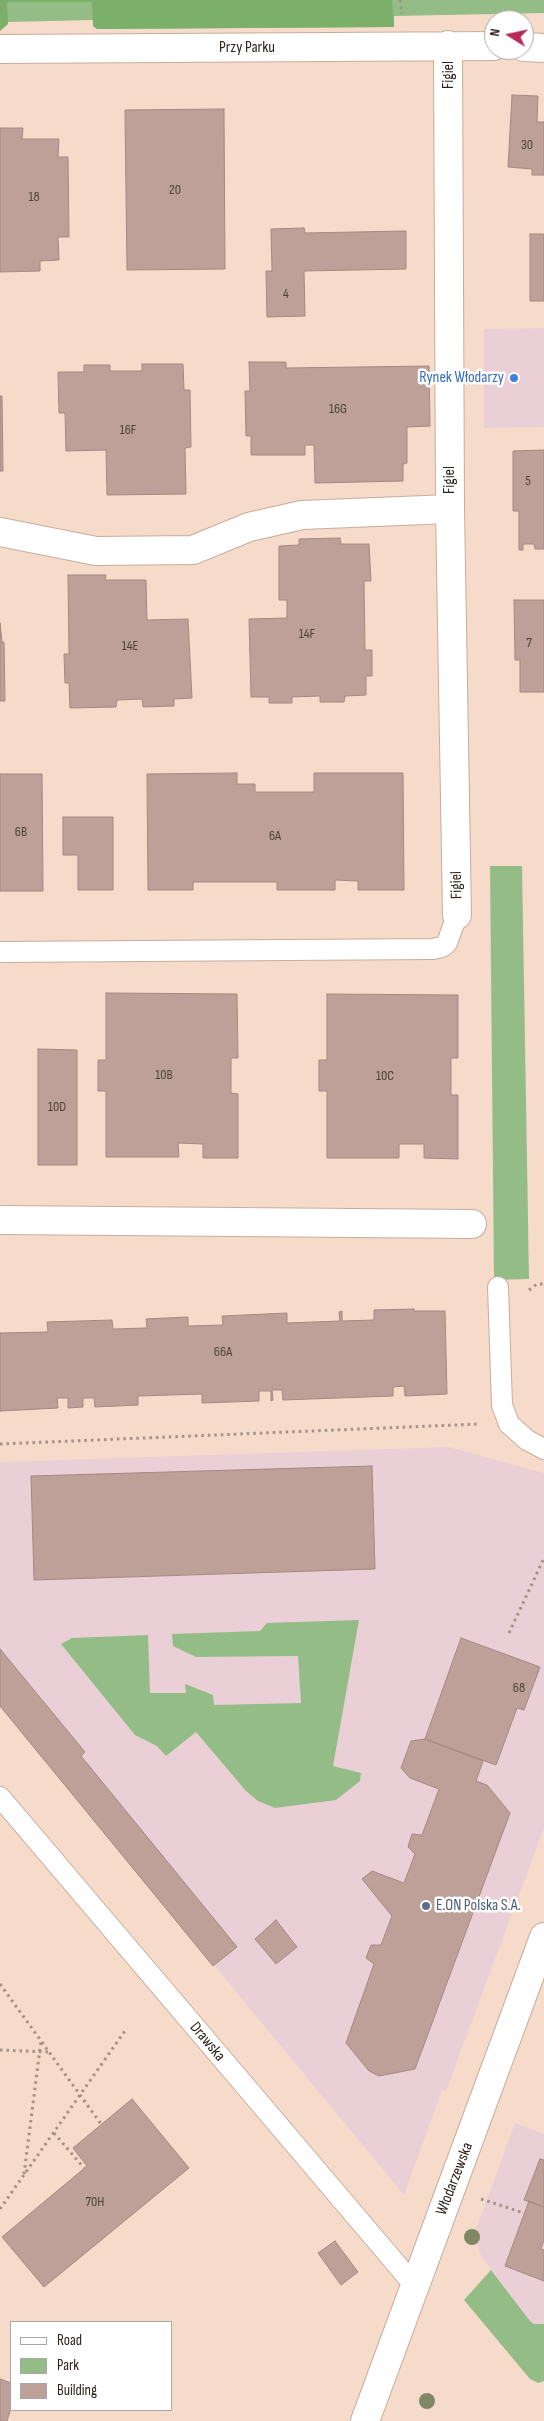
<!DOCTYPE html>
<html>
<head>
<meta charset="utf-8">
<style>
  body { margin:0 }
  #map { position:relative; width:544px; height:2421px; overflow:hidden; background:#f6dbcb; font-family:"Sofia Sans Condensed",sans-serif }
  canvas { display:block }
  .legend { position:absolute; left:10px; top:2321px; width:162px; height:90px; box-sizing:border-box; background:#fff; border:1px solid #aba7a4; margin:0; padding:6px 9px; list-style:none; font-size:15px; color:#2c221c }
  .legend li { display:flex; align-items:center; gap:10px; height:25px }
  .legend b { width:25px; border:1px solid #aba7a4 }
  .north { position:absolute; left:484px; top:10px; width:50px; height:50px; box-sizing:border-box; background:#fff; border:1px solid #aba7a4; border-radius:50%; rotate:280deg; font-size:14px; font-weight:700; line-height:20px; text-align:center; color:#2c221c }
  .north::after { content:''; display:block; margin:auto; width:18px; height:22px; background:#b82958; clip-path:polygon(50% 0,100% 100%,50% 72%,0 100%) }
</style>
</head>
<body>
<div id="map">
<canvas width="544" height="2421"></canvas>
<ul class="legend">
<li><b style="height:6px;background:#fff"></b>Road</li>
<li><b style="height:14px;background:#94bc87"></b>Park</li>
<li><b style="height:14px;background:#bda098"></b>Building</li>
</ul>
<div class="north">N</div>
</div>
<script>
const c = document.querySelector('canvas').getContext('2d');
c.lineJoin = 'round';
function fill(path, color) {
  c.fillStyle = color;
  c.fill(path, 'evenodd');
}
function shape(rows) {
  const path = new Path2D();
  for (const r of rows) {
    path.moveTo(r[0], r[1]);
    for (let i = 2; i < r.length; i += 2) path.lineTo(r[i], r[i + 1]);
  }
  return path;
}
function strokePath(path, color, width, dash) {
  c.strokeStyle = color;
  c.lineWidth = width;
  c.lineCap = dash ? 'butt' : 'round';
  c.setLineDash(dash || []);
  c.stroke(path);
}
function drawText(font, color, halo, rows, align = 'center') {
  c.font = font + ' "Sofia Sans Condensed",sans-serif';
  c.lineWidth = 5;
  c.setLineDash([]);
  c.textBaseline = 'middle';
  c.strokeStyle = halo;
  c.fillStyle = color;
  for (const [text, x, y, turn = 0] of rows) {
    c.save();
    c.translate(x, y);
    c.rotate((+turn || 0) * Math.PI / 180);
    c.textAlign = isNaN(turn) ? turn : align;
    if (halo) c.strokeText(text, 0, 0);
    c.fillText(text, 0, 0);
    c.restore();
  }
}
fill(shape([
  [544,328,544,427,484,428,484,329],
  [449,1447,544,1473,544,1828,446,2091,442,2090,404,2195,0,1706,0,1462],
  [515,2123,544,2134,544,2324,534,2324,530,2321,481,2256,474,2235]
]), '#ead0d6');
fill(shape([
  [0,0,544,0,544,13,394,16,394,27,97,29,93,26,93,20,8,22,0,31],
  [490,866,522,866,529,1279,494,1280],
  [359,1620,333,1766,361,1773,360,1781,336,1800,275,1808,258,1801,246,1791,196,1732,166,1756,157,1746,135,1735,61,1644,72,1638,148,1635,150,1693,186,1693,185,1684,213,1695,214,1705,301,1703,298,1656,196,1657,173,1646,172,1634,260,1631,267,1623],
  [491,2270,530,2321,534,2324,544,2324,544,2381,538,2383,530,2379,464,2300]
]), '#94bc87');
fill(shape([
  [0,0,392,0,394,27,97,29,93,26,92,2,7,2,8,24,0,31]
]), '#7baf6a');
const building = shape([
  [512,95,538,96,537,122,544,122,544,175,532,175,532,169,508,167,512,95],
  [224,109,225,269,127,270,125,110,224,109],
  [0,128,23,128,22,139,59,139,58,157,68,157,69,237,58,237,59,260,40,261,40,271,0,272,0,128],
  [304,228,305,233,406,231,406,269,304,271,305,316,267,317,266,271,272,271,271,229,304,228],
  [530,234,544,234,544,301,530,301,530,234],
  [249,362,286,362,286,368,429,366,430,426,407,427,407,463,403,464,403,481,315,483,314,445,305,445,305,455,251,455,251,436,246,436,245,391,250,391,249,362],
  [142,364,183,364,184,390,190,390,191,447,185,448,186,494,107,495,106,450,66,451,65,413,59,413,58,372,84,372,84,365,110,365,110,371,142,371,142,364],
  [0,396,2,396,3,471,0,471,0,396],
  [544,450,544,549,535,549,534,544,523,544,523,550,519,550,519,511,513,511,513,451,544,450],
  [340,538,341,544,369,544,371,581,364,581,365,650,372,650,372,676,366,676,366,695,345,696,344,702,320,702,320,696,292,697,292,703,269,703,269,697,251,697,249,619,287,618,287,600,279,600,279,546,299,545,299,539,340,538],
  [68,575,106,575,105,580,146,580,147,620,188,619,192,698,174,699,174,706,143,707,142,699,117,700,116,707,70,708,69,683,65,683,64,654,69,654,68,575],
  [514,600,544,600,544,692,520,692,520,660,515,660,514,600],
  [0,623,2,642,4,642,5,701,0,701,0,623],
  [237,773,237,784,255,784,255,792,314,792,314,773,403,773,404,890,358,890,358,881,335,880,335,890,277,890,277,882,193,882,193,890,148,890,147,774,237,773],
  [0,774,42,774,43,891,0,891,0,774],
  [63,817,113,817,113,890,78,890,78,855,63,855,63,817],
  [106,993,237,994,238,1058,231,1058,231,1093,238,1094,238,1158,203,1158,203,1144,178,1143,179,1157,106,1157,106,1091,98,1091,98,1060,106,1060,106,993],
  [327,994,458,995,458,1058,451,1058,451,1095,458,1095,458,1159,424,1158,424,1144,399,1144,399,1158,327,1158,327,1091,319,1091,319,1060,327,1060,327,994],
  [38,1049,77,1050,77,1165,38,1165,38,1049],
  [414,1309,414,1311,445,1311,447,1394,405,1396,404,1386,393,1387,393,1396,283,1400,282,1390,272,1390,273,1400,271,1401,271,1391,259,1391,259,1401,202,1403,202,1394,138,1396,138,1405,95,1407,94,1398,83,1398,83,1407,68,1408,68,1398,57,1398,58,1408,0,1411,0,1333,48,1332,47,1322,112,1320,113,1329,147,1328,146,1319,188,1317,188,1326,223,1325,222,1316,287,1313,287,1323,340,1321,339,1312,342,1311,342,1321,374,1320,374,1310,414,1309],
  [372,1466,375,1569,34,1580,31,1476,372,1466],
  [461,1638,540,1667,524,1710,517,1708,496,1765,425,1739,461,1638],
  [0,1649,85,1752,81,1756,237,1947,213,1966,0,1706,0,1649],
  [425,1739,483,1761,476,1781,487,1785,510,1813,415,2069,379,2076,369,2071,346,2043,374,1964,366,1958,371,1945,381,1945,392,1916,362,1879,372,1871,404,1883,415,1854,408,1847,412,1834,422,1835,439,1789,410,1778,401,1768,411,1741,425,1739],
  [276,1920,297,1947,276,1964,255,1939,276,1920],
  [132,2099,189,2168,44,2287,2,2237,87,2166,73,2148,132,2099],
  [540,2159,544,2160,544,2207,524,2200,540,2159],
  [529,2201,544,2207,544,2240,541,2249,544,2250,544,2281,505,2266,529,2201],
  [335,2241,358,2272,341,2285,318,2253,335,2241],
  [0,2379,11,2383,11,2408,7,2421,0,2421,0,2379]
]);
fill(building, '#bda098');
strokePath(building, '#a58881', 1);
const service = shape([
  [0,952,433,949,442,947,447,943,457,915],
  [498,1287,502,1405,509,1424,527,1440,544,1449],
  [0,1797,415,2286]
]);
const pedestrian = shape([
  [0,532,96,551,193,550,249,527,302,515,450,509]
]);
const minor = shape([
  [448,45,450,509,457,915],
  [524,47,544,48],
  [0,49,494,46],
  [0,1220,472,1224],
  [365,2421,544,1937]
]);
strokePath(service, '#c7ad9d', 22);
strokePath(pedestrian, '#c7ad9d', 30);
strokePath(minor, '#c7ad9d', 30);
strokePath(shape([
  [400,0,402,14],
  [529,1290,537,1284,544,1284],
  [0,1444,479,1424],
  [509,1633,544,1558],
  [0,1984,101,2124],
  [0,2050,49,2052],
  [54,2133,84,2168],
  [24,2174,41,2041],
  [481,2199,524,2213],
  [0,2209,127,2028]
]), '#a49084', 3, [2.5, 4]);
strokePath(service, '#fff', 20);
strokePath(pedestrian, '#fff', 28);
strokePath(minor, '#fff', 28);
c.fillStyle = '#808765';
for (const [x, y] of [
  [472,2237],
  [427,2401]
]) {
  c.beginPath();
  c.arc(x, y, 8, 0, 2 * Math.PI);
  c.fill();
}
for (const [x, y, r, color] of [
  [514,378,5,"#3f7fe0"],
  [426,1906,5,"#5c6f8a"]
]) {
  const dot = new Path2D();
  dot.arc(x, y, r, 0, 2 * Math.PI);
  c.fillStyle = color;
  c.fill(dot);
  strokePath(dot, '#fff', 2);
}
drawText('14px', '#50423b', null, [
  ["30",527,145],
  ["20",175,190],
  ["18",34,197],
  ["4",286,294],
  ["16G",338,409],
  ["16F",128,430],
  ["5",528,481],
  ["14F",307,634],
  ["7",529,643],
  ["14E",130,646],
  ["6B",21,832],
  ["6A",275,836],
  ["10B",164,1075],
  ["10C",385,1076],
  ["10D",57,1107],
  ["66A",223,1352],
  ["68",519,1688],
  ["70H",95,2202]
]);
drawText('16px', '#2c221c', '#fff', [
  ["Przy Parku",247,48],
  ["Figiel",449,75,-90],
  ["Figiel",450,480,-90],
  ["Figiel",457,885,-91],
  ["Drawska",207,2042,50],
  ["Włodarzewska",455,2179,-69]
]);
drawText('16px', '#366cbe', '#fff', [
  ["Rynek Włodarzy",504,378]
], 'right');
drawText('16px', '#4e5e75', '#fff', [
  ["E.ON Polska S.A.",436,1906]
], 'left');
</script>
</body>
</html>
